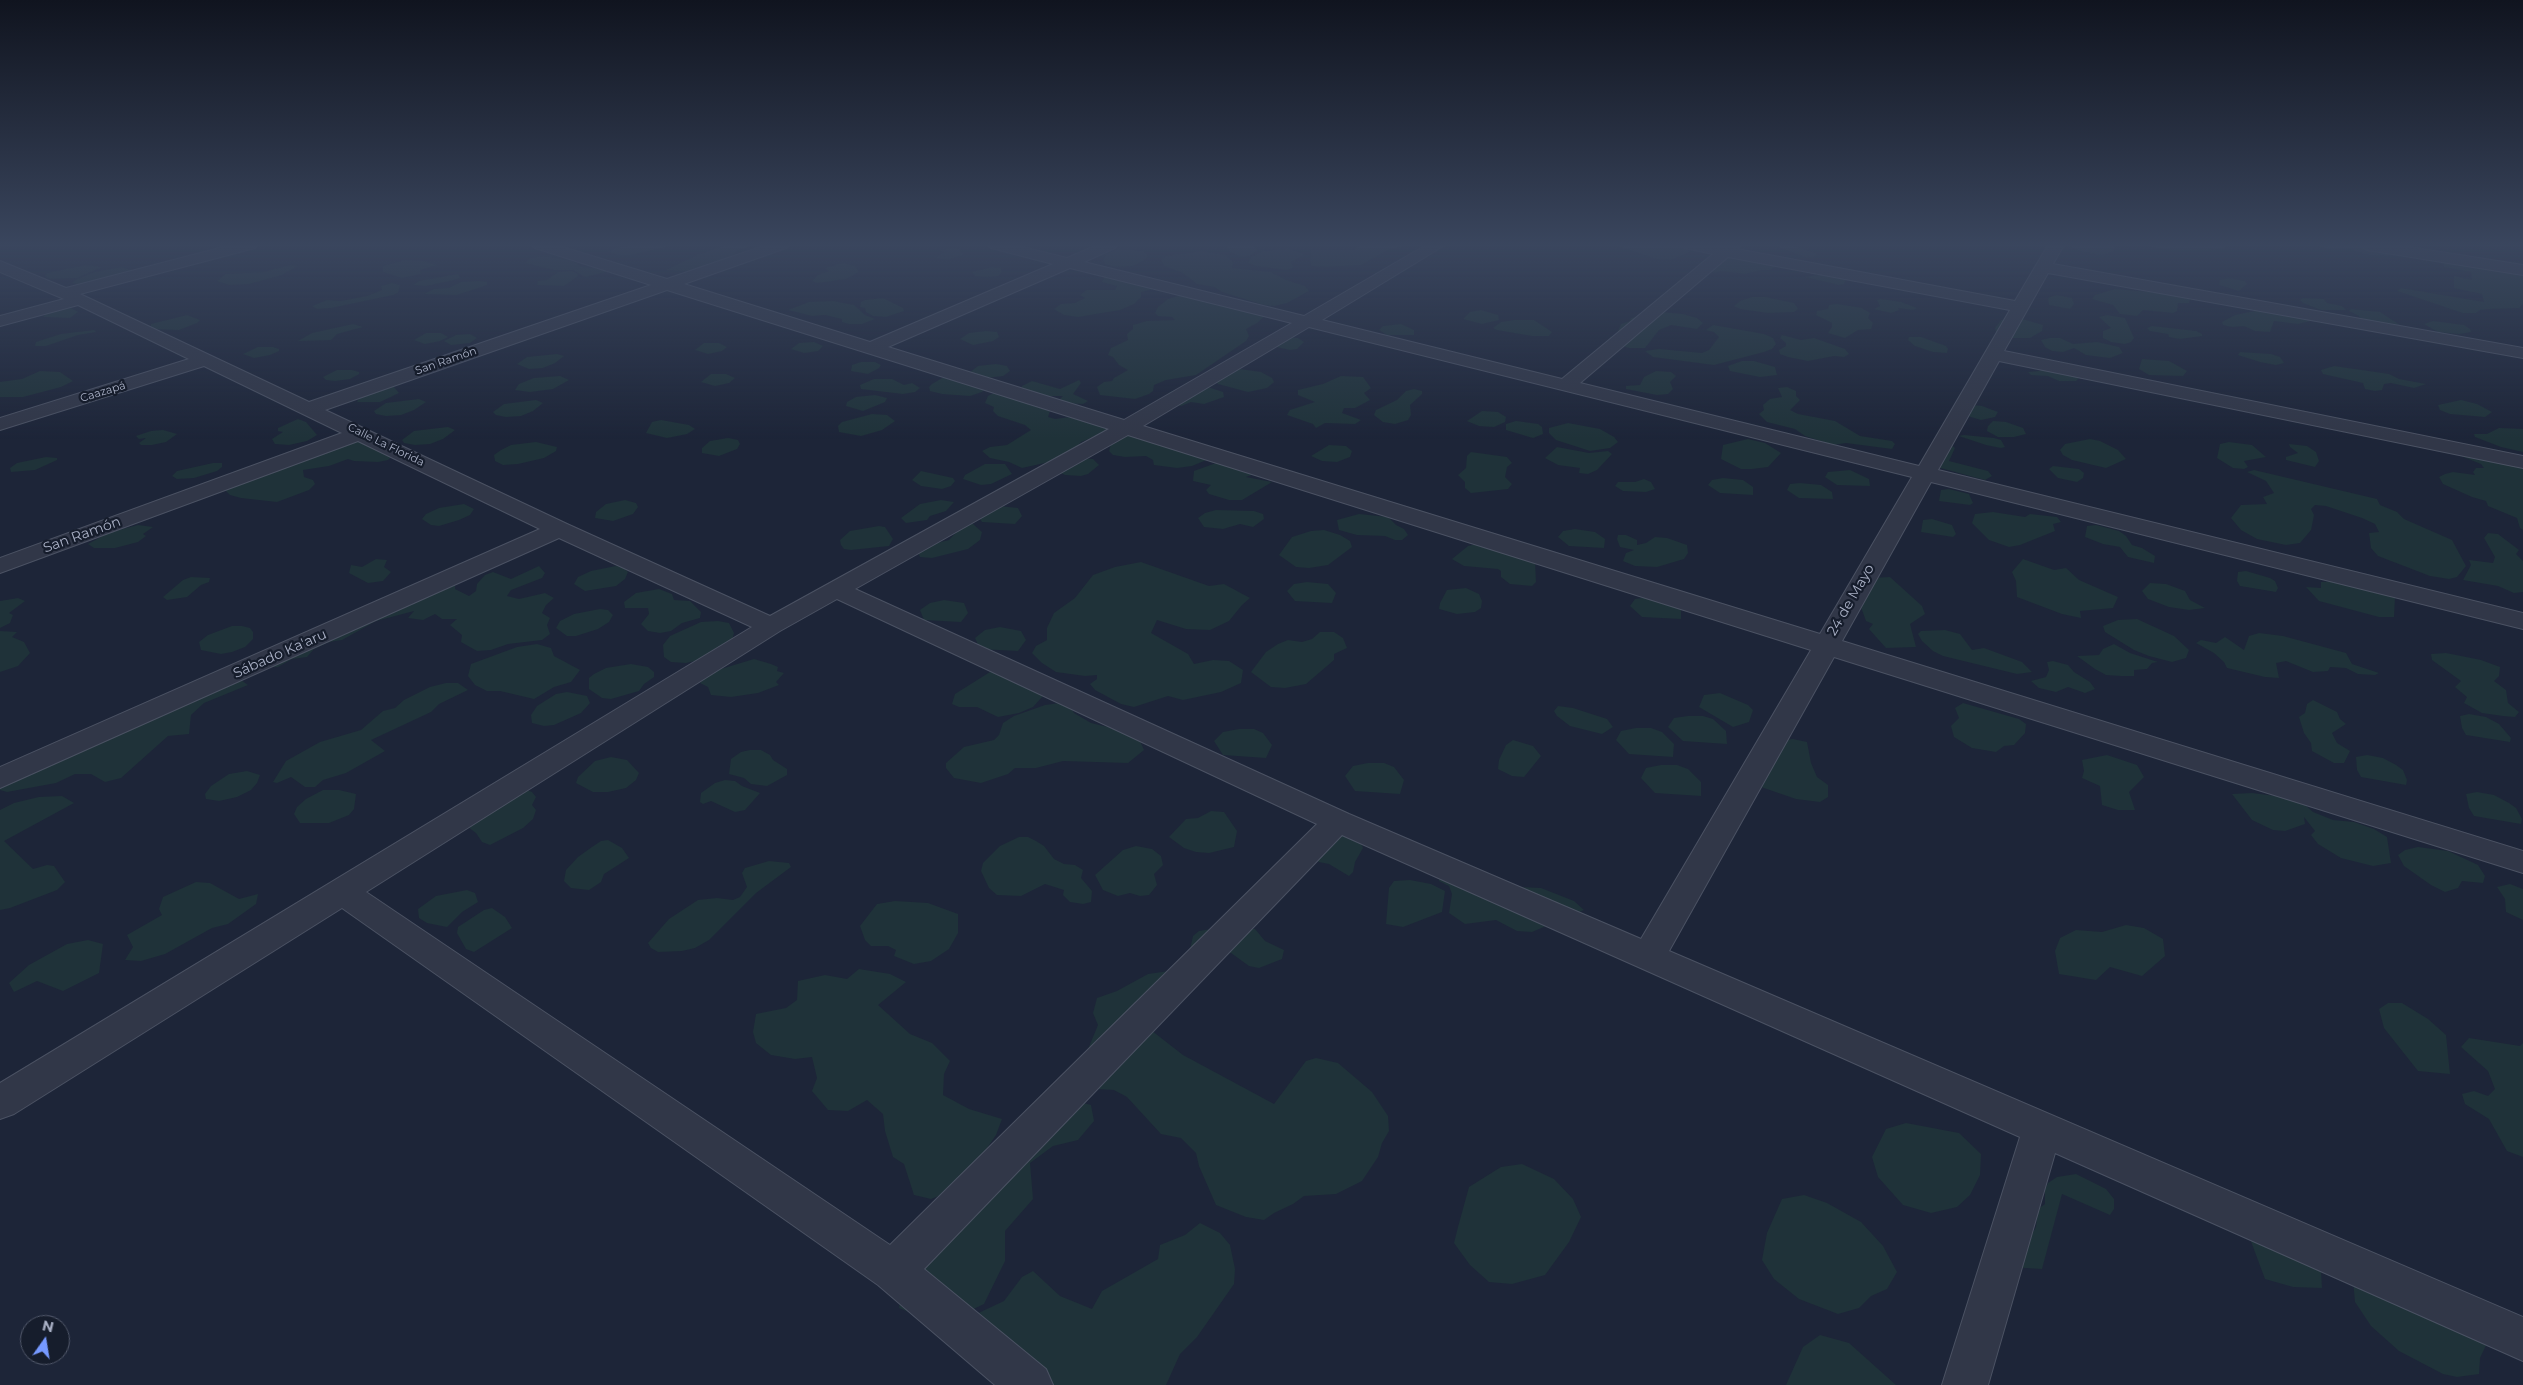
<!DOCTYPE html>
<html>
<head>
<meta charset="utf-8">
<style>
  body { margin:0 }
  #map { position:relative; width:2523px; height:1385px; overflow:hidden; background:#1d2538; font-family:Montserrat,sans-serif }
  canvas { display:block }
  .north { position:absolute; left:20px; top:1315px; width:50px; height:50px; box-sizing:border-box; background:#161d2c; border:1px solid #51586a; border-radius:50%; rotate:13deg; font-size:14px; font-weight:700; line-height:20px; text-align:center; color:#aab1c6 }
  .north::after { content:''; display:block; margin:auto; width:18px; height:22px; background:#7699ff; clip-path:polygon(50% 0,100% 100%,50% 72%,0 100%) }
</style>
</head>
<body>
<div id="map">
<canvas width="2523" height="1385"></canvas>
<div class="north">N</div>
</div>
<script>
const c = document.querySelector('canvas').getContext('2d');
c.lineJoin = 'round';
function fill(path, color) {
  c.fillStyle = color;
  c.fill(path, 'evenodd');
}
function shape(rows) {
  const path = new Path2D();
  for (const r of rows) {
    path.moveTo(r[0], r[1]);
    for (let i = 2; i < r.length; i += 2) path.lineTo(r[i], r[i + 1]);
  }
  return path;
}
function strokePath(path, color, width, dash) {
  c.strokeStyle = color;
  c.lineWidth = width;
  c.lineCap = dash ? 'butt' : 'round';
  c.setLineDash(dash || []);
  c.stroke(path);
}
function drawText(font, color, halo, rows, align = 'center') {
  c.font = font + ' Montserrat,sans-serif';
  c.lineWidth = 4.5;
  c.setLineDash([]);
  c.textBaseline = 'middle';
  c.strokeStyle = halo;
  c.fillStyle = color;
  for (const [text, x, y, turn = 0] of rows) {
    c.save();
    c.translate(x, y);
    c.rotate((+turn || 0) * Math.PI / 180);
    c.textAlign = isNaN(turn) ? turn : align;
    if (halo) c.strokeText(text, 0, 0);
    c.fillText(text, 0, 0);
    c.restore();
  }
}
fill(shape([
  [634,245,670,245,670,246,631,255,619,255,608,252,616,248],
  [727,245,753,245,738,250,730,259,690,271,666,270,697,255],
  [1231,245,1252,245,1258,250,1250,256,1242,257,1230,252,1227,247],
  [1361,245,1406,245,1388,250,1361,265,1326,267,1312,266,1310,261,1311,250,1354,250],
  [1616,245,1682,245,1690,252,1671,260,1656,259],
  [1774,245,1790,245,1816,253,1816,255,1813,258,1805,257],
  [2071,245,2112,245,2115,248,2114,251,2102,255,2084,252,2070,247],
  [2140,245,2224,245,2225,246,2223,249,2210,250,2172,250],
  [2314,245,2359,245,2375,248,2388,254,2388,256,2369,255,2349,249,2333,250],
  [952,248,959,249,963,255,948,260,935,258,944,252,939,250],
  [1118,249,1143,251,1148,256,1143,261,1133,266,1115,267,1105,264,1103,260,1106,254],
  [1289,249,1302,253,1304,255,1291,262,1293,268,1287,270,1256,266,1248,263,1251,257,1263,251],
  [1202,251,1225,255,1233,262,1232,268,1271,272,1286,280,1305,286,1309,291,1287,303,1274,306,1264,305,1222,292,1214,287,1197,284,1183,273,1164,266,1161,260,1166,256],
  [1727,254,1770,263,1775,267,1770,270,1761,270,1745,274,1720,271,1715,273,1707,271],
  [544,256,573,261,582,267,607,269,606,272,585,277,573,270,554,270,525,263,530,258],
  [405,260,423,261,437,265,420,270,421,274,402,278,383,272,383,266],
  [2443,262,2523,269,2523,304,2519,308,2489,309,2480,310,2476,313,2463,313,2397,291,2401,288,2484,302,2482,294,2454,288,2454,276,2472,280,2471,272,2444,267],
  [843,263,855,266,859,272,846,279,817,283,812,281,818,275,829,271,825,268],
  [85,265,102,267,77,278,50,279,45,276,47,273],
  [290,265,298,266,282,275,249,284,229,285,217,281,226,274,264,272],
  [122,267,134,271,86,286,72,283,77,279,95,272],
  [992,267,1001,268,1002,272,998,276,987,277,975,276,972,272],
  [572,271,578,274,577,277,564,286,537,285,538,281,547,280,558,272],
  [1106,273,1157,288,1141,292,1141,297,1134,304,1120,310,1078,317,1064,315,1054,309,1061,304,1075,303,1085,298,1080,295,1087,290,1115,290,1117,286,1102,282],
  [458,274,460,278,454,280,426,286,413,285,419,281],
  [1825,274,1843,278,1846,280,1844,284,1839,285,1805,277],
  [2229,278,2245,281,2247,284,2239,291,2219,285,2220,280],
  [480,281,487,282,487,285,457,295,424,294,434,289,449,288,461,282],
  [392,283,400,285,398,293,393,295,331,308,317,309,312,306,327,300,341,301,367,296,382,290,381,286],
  [2115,289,2173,294,2190,299,2189,303,2178,303,2177,311,2173,313,2143,310,2137,316,2120,314,2113,305,2092,299,2095,295],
  [1215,295,1234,298,1262,307,1266,315,1257,323,1246,329,1249,336,1246,341,1196,375,1166,380,1154,385,1153,391,1149,394,1135,399,1100,395,1097,387,1104,382,1112,381,1114,378,1128,370,1119,365,1113,357,1108,355,1111,348,1128,340,1127,334,1133,329,1133,325,1147,321,1175,320,1172,317,1158,316,1155,313,1158,307,1168,299,1178,296],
  [2056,295,2072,298,2074,304,2070,309,2049,305,2048,298],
  [1752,297,1765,297,1794,303,1798,309,1794,312,1768,313,1740,309,1734,306,1740,301],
  [883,298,903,308,904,311,886,317,873,316,866,312,865,308,860,307,861,302,865,300],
  [2303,298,2324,299,2327,303,2342,306,2346,310,2321,310,2303,303,2300,300],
  [1881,299,1901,302,1917,308,1913,310,1898,308,1899,310,1891,313,1874,309,1880,306,1877,300],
  [833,301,854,305,865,315,875,319,862,324,849,324,842,322,842,319,825,315,812,316,788,310,809,302],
  [1837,304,1862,308,1870,313,1868,318,1873,323,1871,329,1858,330,1845,338,1828,333,1832,327,1832,323,1816,315,1817,311,1828,309,1829,305],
  [71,308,78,312,70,318,43,317,48,312],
  [2351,309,2380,312,2403,327,2363,322,2359,316,2349,311],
  [1481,310,1498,315,1499,320,1482,324,1463,319,1470,312],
  [2255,311,2269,311,2315,320,2298,324,2274,321,2270,332,2255,331,2244,326,2232,327,2223,325,2222,322,2235,315],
  [1661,312,1683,314,1697,318,1703,323,1697,329,1671,325,1659,330,1645,348,1629,348,1610,342,1610,337,1617,334,1621,324,1630,321,1631,318],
  [187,315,200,320,197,323,179,330,151,329,151,324],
  [2107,315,2125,318,2134,338,2131,342,2125,344,2111,342,2103,338,2103,331,2111,328,2099,317],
  [2019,318,2043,325,2042,331,2030,338,2012,338,1996,332,1995,328,2001,320],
  [1514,320,1534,320,1552,332,1549,336,1532,336,1497,330,1493,328,1501,322],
  [2433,321,2464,325,2470,329,2471,332,2459,334,2438,332,2424,324],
  [353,324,363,327,337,334,331,340,298,341,312,333],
  [1401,324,1414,330,1414,335,1387,335,1379,330,1383,326],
  [1713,325,1764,334,1773,338,1776,344,1772,349,1764,352,1714,365,1653,357,1645,351,1659,349,1702,353,1709,350,1719,337,1714,332,1706,330],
  [2152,326,2196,331,2202,334,2202,336,2180,339,2169,337,2168,334,2150,331,2147,328],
  [94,330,96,332,78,335,46,346,35,346,36,342,61,334],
  [986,331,997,332,999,337,993,341,973,345,960,339,969,333],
  [426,333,441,333,448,337,440,341,425,344,414,340],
  [470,334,477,338,470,343,451,345,444,341,456,335],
  [1782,335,1801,340,1814,338,1845,349,1849,354,1844,357,1834,356,1808,361,1788,357,1780,354,1779,350,1786,346,1786,343,1780,338],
  [1283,337,1298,338,1304,342,1297,349,1290,350,1268,345],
  [1909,337,1921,337,1946,346,1948,349,1947,353,1933,352,1915,346,1908,340],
  [2050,338,2060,338,2073,344,2097,342,2119,347,2123,353,2110,358,2086,355,2074,348,2063,352,2052,351,2045,347,2041,340],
  [814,342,823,346,818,351,804,353,791,349,799,343],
  [704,343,719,343,727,347,722,351,708,354,695,350],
  [258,347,273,347,279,349,279,351,270,355,254,358,243,354],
  [2240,352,2271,354,2280,357,2284,363,2276,365,2260,362,2238,355],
  [557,354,564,356,555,363,543,368,529,369,517,364,527,357],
  [2142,359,2169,361,2187,371,2183,376,2149,375,2139,369],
  [1742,361,1754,361,1775,367,1777,375,1760,377,1730,371,1728,366],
  [861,362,875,362,881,365,879,368,868,374,851,371,852,365],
  [996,364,1007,366,1010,371,1003,376,985,378,969,373,978,366],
  [2334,366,2389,374,2399,379,2426,384,2414,388,2391,383,2384,384,2382,390,2375,391,2365,389,2363,383,2323,374,2321,370],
  [1232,368,1261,372,1272,378,1274,382,1267,388,1248,392,1218,384,1213,378],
  [2041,368,2080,377,2076,381,2059,381,2048,376,2031,375,2028,372,2040,371],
  [337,370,352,370,359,372,359,374,350,379,335,381,326,380,323,377],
  [40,371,60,372,73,381,61,387,23,397,0,397,0,382,22,379],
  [1656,371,1671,372,1676,376,1670,382,1673,389,1668,394,1657,395,1626,389,1626,386,1640,385,1644,377],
  [711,374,726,374,735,378,729,383,715,386,701,382],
  [560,376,569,380,553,389,530,392,515,390,519,384,534,378],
  [1341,376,1363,377,1371,388,1364,393,1370,400,1355,408,1344,408,1342,413,1361,420,1355,424,1325,423,1316,428,1313,424,1287,415,1290,410,1315,402,1298,395,1298,390,1323,384],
  [944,377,952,377,985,389,982,392,970,396,942,394,930,391,929,387,932,384],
  [874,379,892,379,904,385,912,383,920,388,915,392,903,394,861,389,860,385],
  [1079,380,1081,383,1073,394,1088,401,1083,404,1062,403,1060,399,1063,396,1045,396,1022,388,1022,386,1032,381,1060,389],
  [1187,385,1208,387,1223,392,1224,397,1204,404,1191,402,1181,406,1165,402,1164,399,1170,392],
  [382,387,394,387,399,393,380,402,357,402,360,397],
  [1787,387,1796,391,1796,396,1800,400,1790,410,1798,414,1835,421,1860,436,1892,441,1895,444,1892,449,1846,443,1833,445,1805,436,1795,429,1767,422,1759,414,1764,410,1763,405,1770,399,1782,397,1778,388],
  [1414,389,1422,391,1422,394,1410,405,1411,415,1408,420,1395,424,1383,422,1374,415,1376,410,1397,400,1406,391],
  [999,390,1030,400,1030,405,1050,411,1048,417,1055,419,1078,416,1114,420,1108,431,1081,442,1070,454,1058,460,1022,468,1009,462,990,458,982,451,990,447,1007,445,1031,430,1025,425,998,416,993,411,994,407,985,403,988,396],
  [875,395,887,398,885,402,863,411,846,406,847,402,856,397],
  [419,399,426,402,414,410,401,415,386,416,376,414,374,411,386,403],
  [536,400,543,403,533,411,521,416,506,417,496,415,493,412,504,404],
  [2461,400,2477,404,2492,412,2485,417,2450,414,2440,410,2438,405],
  [1973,405,1982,406,1998,412,1995,417,1981,420,1961,414],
  [1482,411,1498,412,1506,417,1505,422,1494,427,1479,426,1467,421],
  [872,414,887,415,895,421,882,430,861,436,839,432,838,426,842,422],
  [298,419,306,422,317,435,307,441,289,445,275,444,272,439,283,432,278,431,278,428],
  [661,420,689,425,695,429,687,434,667,438,646,433,652,422],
  [1516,421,1538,424,1542,427,1543,434,1533,438,1506,430,1506,424],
  [1993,421,2006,422,2023,428,2026,434,2014,437,1998,437,1987,431,1988,426],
  [1568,423,1600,429,1614,437,1618,442,1610,448,1590,451,1556,440,1549,433,1549,428],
  [448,427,455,430,443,439,430,444,415,445,404,443,402,440,414,431],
  [2499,428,2523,429,2523,452,2501,447,2475,437,2474,434,2487,434],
  [163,430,177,434,166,442,152,445,141,445,139,443,146,438,139,439,136,436,151,431],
  [1143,430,1207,446,1209,459,1192,466,1177,468,1154,465,1153,460,1146,456,1125,457,1113,455,1109,451,1111,444,1116,439],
  [1964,435,1994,438,2001,440,2005,447,2001,448,1986,445,1959,436],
  [728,438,738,440,740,444,737,449,719,456,702,453,702,448,710,441],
  [1748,439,1765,443,1781,453,1768,467,1752,469,1741,469,1721,459,1723,445],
  [2090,439,2100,441,2118,450,2126,459,2106,468,2072,460,2063,455,2060,450,2065,444],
  [360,440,393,455,388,460,378,462,354,461,348,459,329,466,303,470,304,477,313,480,315,484,309,490,277,502,241,498,230,495,223,488],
  [536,442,557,447,556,451,544,458,518,464,503,465,495,461,494,455,501,450,511,445],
  [2229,442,2252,445,2266,457,2244,461,2248,467,2244,469,2233,468,2217,458,2220,444],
  [2289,444,2307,446,2316,452,2319,461,2315,467,2286,460,2286,457,2298,453,2290,447],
  [1329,445,1346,446,1352,451,1350,457,1337,462,1322,461,1311,456],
  [1951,445,1955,448,1949,461,1988,471,1992,476,1985,480,1981,479,1937,467],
  [1557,447,1589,453,1608,451,1612,454,1597,470,1588,474,1579,473,1580,468,1558,465,1545,458],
  [2460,451,2523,464,2523,530,2520,528,2517,518,2488,506,2486,501,2472,497,2443,484,2439,477,2445,474,2453,472,2475,475,2473,472,2476,468,2484,468,2481,464,2461,456],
  [1471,452,1507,457,1512,463,1507,467,1505,477,1512,484,1508,489,1471,493,1465,488,1465,482,1458,475,1466,468,1467,456],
  [46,457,57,458,57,460,35,470,11,472,10,468,17,463],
  [1076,458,1093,459,1099,465,1088,474,1081,476,1065,475,1055,470],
  [1219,462,1254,474,1246,477,1272,482,1242,500,1229,500,1209,494,1206,490,1211,485,1193,481,1194,471],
  [213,463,222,463,222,467,217,471,194,478,177,479,172,476,177,471],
  [985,464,1005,464,1012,474,991,484,981,485,963,479,965,475],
  [2053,466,2079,469,2084,473,2083,478,2077,482,2058,478,2049,469],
  [1850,470,1869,479,1870,486,1837,485,1825,477,1828,472],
  [2254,470,2377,499,2380,505,2397,512,2404,519,2452,540,2466,566,2457,577,2449,579,2430,576,2378,556,2371,548,2370,540,2369,533,2379,532,2375,524,2362,518,2326,506,2315,505,2311,509,2314,515,2311,530,2300,543,2286,545,2257,539,2241,530,2231,518,2241,505,2267,504,2263,497,2274,493,2266,481,2247,472],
  [921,471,953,478,955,481,951,486,942,489,921,486,912,480],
  [1723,478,1743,480,1753,487,1753,495,1720,493,1708,485,1712,480],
  [1644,479,1651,482,1655,489,1646,492,1623,491,1615,486,1618,482,1635,482],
  [1800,483,1821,485,1832,492,1833,499,1799,498,1787,490,1790,484],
  [1949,489,1969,494,1973,503,1970,505,1939,501,1941,490],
  [625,500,636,503,638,507,633,514,613,521,595,518,596,512,606,504],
  [941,500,954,502,946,511,930,516,927,520,906,523,901,518,920,504],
  [464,504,474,509,470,515,459,520,439,526,431,525,422,519,426,514,439,508],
  [999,506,1018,508,1022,516,1015,524,982,522,977,514],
  [1216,510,1254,511,1263,514,1264,519,1253,527,1240,524,1223,529,1204,527,1198,518,1205,513],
  [1993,512,2025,517,2030,514,2057,517,2061,522,2053,524,2055,531,2020,545,2009,547,1989,540,1972,523,1975,514],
  [1359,514,1388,517,1396,525,1404,529,1408,535,1402,540,1395,540,1385,536,1357,535,1339,530,1337,520],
  [1932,519,1952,525,1956,534,1953,537,1921,532,1923,520],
  [965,523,973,524,982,532,980,540,968,549,932,558,920,557,916,548,949,540],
  [138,525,153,527,143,534,146,536,138,542,115,548,94,548,88,544,108,533],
  [2096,525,2119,531,2126,536,2132,545,2142,548,2155,556,2154,563,2128,557,2120,547,2103,544,2085,537,2087,526],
  [879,526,885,527,893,539,889,546,851,550,844,549,841,545,840,540,850,531],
  [1575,529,1595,532,1605,539,1604,548,1569,546,1558,537,1563,531],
  [1324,530,1340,535,1350,541,1352,547,1328,565,1309,568,1296,567,1279,555,1292,537,1311,531],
  [2488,533,2498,534,2519,550,2516,554,2523,561,2523,592,2514,593,2498,586,2463,580,2471,565,2469,560,2493,563,2495,557,2484,538],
  [1618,535,1626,535,1637,540,1637,545,1646,543,1655,537,1667,538,1687,545,1688,553,1684,559,1657,567,1635,566,1623,561,1626,553,1634,550,1620,547,1617,539],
  [1481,543,1535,561,1536,582,1532,586,1510,584,1501,577,1501,571,1498,569,1464,566,1452,559,1468,546],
  [376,559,387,560,384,567,391,572,383,581,368,583,349,573,351,565,362,567],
  [2023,559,2054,570,2066,568,2079,580,2118,597,2113,608,2080,611,2081,618,2062,614,2017,597,2016,581,2012,572],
  [1141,562,1209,586,1224,584,1250,598,1242,605,1229,621,1210,630,1186,629,1157,620,1151,633,1188,654,1194,664,1213,660,1229,661,1243,670,1241,683,1221,692,1183,700,1168,696,1134,707,1121,704,1095,690,1090,684,1097,679,1097,675,1085,676,1056,672,1042,663,1032,653,1036,646,1047,640,1047,628,1054,613,1075,598,1093,575,1115,567],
  [539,566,545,573,542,578,511,590,507,596,519,599,545,593,554,598,546,605,542,613,550,618,547,625,550,634,542,640,508,644,491,650,477,651,461,642,462,635,450,625,457,619,442,619,435,614,423,620,408,618,414,611,376,621,342,640,329,642,314,649,307,657,292,659,278,667,266,667,455,583,455,589,469,596,476,591,477,584,485,575,493,572,511,579],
  [616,566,623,567,628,572,625,579,616,586,585,591,574,584,578,577,591,571],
  [2246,571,2270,578,2275,581,2278,588,2276,592,2240,586,2237,581,2238,572],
  [191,577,210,578,209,582,201,585,187,597,167,600,163,597,183,580],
  [1890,577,1922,606,1925,614,1910,624,1916,647,1886,648,1869,629,1873,624,1866,621,1858,599,1871,578],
  [2340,581,2395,597,2394,617,2379,617,2319,601,2306,587,2321,588,2321,582],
  [1307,582,1328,584,1336,593,1332,603,1295,601,1287,591,1294,584],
  [2150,583,2166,584,2185,591,2190,600,2205,608,2189,610,2169,607,2148,599,2142,591],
  [1466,588,1479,594,1482,601,1481,608,1475,612,1457,614,1439,609,1440,603,1447,590],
  [659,589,672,594,674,600,690,601,701,612,700,618,682,623,671,631,660,633,648,631,641,624,649,614,648,608,625,608,624,602,636,593],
  [1648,597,1681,609,1681,619,1642,617,1630,606,1635,599],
  [18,598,25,601,9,613,13,615,10,623,0,628,0,601],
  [944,600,964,603,968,613,961,622,924,620,920,610,930,603],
  [600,609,608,610,613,615,609,622,598,629,576,636,567,636,556,628,560,621,574,614],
  [2137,619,2174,636,2189,650,2186,658,2172,662,2149,656,2134,650,2105,632,2103,626,2118,620],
  [718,621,729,623,734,633,732,641,704,659,686,663,671,662,664,657,663,645,670,636,701,622],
  [232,626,242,626,250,628,253,632,253,639,245,647,232,652,221,654,201,650,199,642,208,635],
  [1000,627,1021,631,1026,640,1018,651,980,649,975,638,985,630],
  [1945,630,1960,634,1972,650,1984,648,2022,662,2032,672,2017,674,1943,656,1933,651,1922,641,1918,634,1921,631],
  [0,631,17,632,12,637,24,642,30,653,18,666,0,672],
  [1320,632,1334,632,1343,638,1347,648,1334,654,1334,660,1306,684,1285,688,1271,687,1251,672,1266,652,1278,644,1288,640,1302,642,1312,639],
  [2259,633,2283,636,2346,653,2352,664,2379,673,2375,675,2358,674,2346,668,2330,667,2328,671,2313,672,2286,661,2276,663,2279,678,2265,677,2227,668,2224,662,2214,653,2196,643,2201,640,2216,643,2225,637,2244,650,2249,636],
  [537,644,551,648,554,656,580,670,571,682,554,687,534,699,500,691,487,691,475,685,468,676,471,664,517,647],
  [2114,644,2130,653,2158,662,2152,663,2147,669,2134,670,2134,676,2121,676,2106,675,2095,669,2077,656,2099,655,2103,649],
  [2446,653,2481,660,2500,667,2499,676,2494,681,2506,690,2508,703,2519,712,2515,717,2503,716,2482,713,2464,703,2467,697,2455,687,2461,681,2432,660,2431,654],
  [754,659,771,664,778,667,777,671,784,673,776,682,779,685,758,693,731,697,711,695,708,687,700,683,711,672],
  [2053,661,2068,665,2074,672,2090,682,2095,689,2085,693,2068,687,2056,692,2039,688,2031,681,2046,677,2049,670,2047,662],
  [631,664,648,667,654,672,654,677,644,684,639,691,611,699,602,698,589,689,589,678,594,674,606,668],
  [990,672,1003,674,1043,696,1033,707,1019,713,998,717,977,707,959,707,952,704,955,694],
  [238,678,248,685,204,703,191,715,189,734,168,736,121,778,105,782,91,774,75,774,56,783,7,792,0,790,0,770],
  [446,683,458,683,468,690,439,704,431,712,371,740,385,751,346,773,323,780,315,787,305,787,291,777,277,783,273,782,286,761,320,742,361,730,383,711,395,708,404,700,430,687],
  [567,692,587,696,590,703,581,713,554,725,544,726,532,723,531,715,537,706,556,694],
  [1720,693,1748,705,1753,710,1749,722,1733,727,1699,707,1704,695],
  [2313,700,2337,712,2340,719,2346,724,2332,733,2337,743,2350,751,2344,763,2334,763,2312,751,2311,743,2304,733,2299,717,2305,713,2307,704],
  [1060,703,1070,706,1074,713,1091,723,1120,730,1140,741,1144,750,1128,763,1063,761,1036,768,1015,768,1008,774,981,783,954,778,946,768,946,763,964,747,994,740,999,735,1003,723,1014,716,1045,705],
  [1963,703,2019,719,2026,724,2025,733,2014,745,2004,746,1996,752,1972,748,1954,737,1951,726,1959,718,1955,708],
  [1558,706,1573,708,1607,719,1613,727,1602,734,1570,726,1557,716,1554,711],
  [2469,714,2486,717,2499,724,2511,738,2510,742,2466,735,2462,728,2460,716],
  [1688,716,1703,716,1713,719,1726,731,1727,744,1683,741,1668,727,1674,718],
  [1636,728,1651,728,1662,732,1674,744,1673,757,1629,754,1616,740,1621,731],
  [1239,729,1254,729,1263,733,1272,745,1266,758,1223,755,1214,741,1223,732],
  [1793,739,1807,742,1811,763,1817,777,1828,785,1828,797,1820,802,1796,799,1761,787,1768,742],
  [1513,740,1533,746,1541,756,1524,777,1512,776,1498,769,1499,760,1506,745],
  [750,750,761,750,770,755,773,760,787,769,787,775,767,786,751,784,744,778,729,774,731,759,741,752],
  [2107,755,2137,765,2144,777,2129,792,2135,810,2118,810,2102,805,2100,786,2082,778,2084,771,2082,760],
  [2367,755,2383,758,2396,765,2403,770,2407,780,2406,785,2361,777,2357,770,2356,757],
  [611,757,627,760,639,773,636,780,626,788,608,792,593,792,576,783,578,777,595,761],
  [1368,763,1384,763,1394,767,1404,780,1400,794,1355,791,1345,776,1353,766],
  [1661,765,1677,765,1688,769,1701,782,1701,796,1655,793,1641,778,1646,768],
  [247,771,260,775,257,783,251,790,237,797,219,801,206,799,205,794,211,786,229,774],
  [725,780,735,781,742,786,760,793,745,810,735,812,711,801,703,804,700,802,701,793,715,783],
  [323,790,339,790,356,794,354,809,349,815,329,823,300,823,294,814,297,807,306,799],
  [527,790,532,792,536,797,532,805,536,810,533,819,523,828,490,845,482,842,476,833,468,827],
  [2477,792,2494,795,2509,803,2516,808,2522,819,2521,824,2474,816,2469,808,2466,794],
  [2252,793,2284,797,2303,803,2313,812,2333,820,2354,822,2374,829,2387,837,2391,863,2373,866,2341,858,2318,844,2311,835,2315,831,2304,817,2305,824,2285,831,2273,830,2252,820,2232,794],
  [62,796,74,803,4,841,33,869,47,865,54,866,65,882,57,890,10,908,0,910,0,810,14,803,39,797],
  [1211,811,1224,812,1237,831,1234,847,1209,853,1196,852,1184,848,1169,837,1186,819,1198,818],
  [1337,834,1348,836,1361,843,1363,848,1355,862,1353,872,1349,876,1329,864,1319,862,1312,855],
  [1019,837,1028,837,1036,841,1044,846,1054,859,1064,864,1075,865,1083,870,1081,878,1092,891,1091,902,1083,904,1070,902,1063,895,1064,890,1045,884,1021,896,997,895,989,888,981,871,983,863,1000,846],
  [608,840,622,848,629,858,604,874,601,882,589,890,571,888,564,881,566,870,578,857,592,847,601,841],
  [1136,846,1152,849,1161,856,1163,865,1154,874,1157,885,1149,895,1140,896,1130,893,1118,896,1103,890,1095,875,1123,850],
  [2418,847,2448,851,2478,865,2485,876,2483,883,2462,881,2458,888,2445,892,2431,885,2404,866,2398,855,2405,850],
  [769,861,789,863,791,867,756,893,709,940,695,948,682,951,658,952,651,948,648,943,669,919,698,900,717,898,733,900,740,897,747,887,742,873,745,868],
  [1439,875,1519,887,1541,888,1574,901,1584,910,1532,932,1517,931,1496,920,1465,924,1449,913,1452,894,1449,886,1439,881],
  [1410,880,1431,884,1445,891,1442,912,1403,927,1386,924,1389,888,1394,881],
  [196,882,210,883,239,899,258,894,256,904,228,924,212,928,165,954,141,961,125,960,133,947,127,935,162,915,159,909,163,897],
  [2510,884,2523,889,2523,920,2506,912,2505,899,2497,887],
  [467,890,475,893,478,902,462,912,447,927,427,923,419,918,418,909,436,896],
  [895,901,928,903,958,914,958,933,949,949,931,961,914,964,894,956,896,950,888,946,871,946,865,940,860,926,877,904],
  [492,908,505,917,512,928,474,952,466,949,457,933,458,927,484,910],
  [2126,925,2144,928,2163,939,2165,956,2142,976,2110,967,2096,980,2059,974,2055,951,2060,938,2076,930,2102,932],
  [1211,929,1255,929,1265,941,1284,950,1282,959,1259,968,1249,966,1231,953,1218,956,1189,954,1193,936,1199,931],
  [88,940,103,944,99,973,63,991,37,981,14,992,9,983,29,965,67,944],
  [859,969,890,974,906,982,878,1005,910,1034,932,1043,950,1061,944,1074,943,1095,969,1109,1002,1119,996,1135,972,1170,949,1192,931,1199,914,1195,904,1164,893,1157,885,1131,883,1114,867,1100,848,1111,828,1110,812,1091,817,1078,812,1057,795,1059,771,1055,756,1043,753,1032,756,1014,786,1008,797,1000,798,981,825,975,847,979],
  [1183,969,1147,1027,1183,1055,1274,1104,1306,1061,1316,1058,1338,1063,1372,1092,1388,1116,1389,1131,1382,1143,1378,1157,1362,1181,1336,1194,1304,1196,1293,1204,1274,1213,1264,1220,1246,1217,1216,1205,1199,1166,1196,1153,1181,1138,1161,1134,1127,1097,1114,1090,1097,1089,1086,1054,1098,1025,1093,1013,1097,998,1117,991,1148,974],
  [2388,1003,2402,1003,2428,1019,2446,1035,2450,1074,2418,1071,2384,1028,2379,1009],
  [2469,1038,2520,1046,2523,1043,2523,1157,2507,1151,2489,1119,2465,1104,2462,1094,2474,1091,2488,1096,2495,1089,2488,1071,2461,1047],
  [1061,1097,1091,1105,1094,1121,1078,1140,1053,1146,1030,1163,1033,1199,1005,1231,1005,1261,984,1304,963,1314,949,1329,899,1308,903,1279],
  [1906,1123,1959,1133,1981,1154,1980,1175,1970,1195,1957,1207,1931,1213,1903,1205,1878,1177,1872,1157,1886,1129],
  [1522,1164,1554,1179,1573,1199,1581,1217,1569,1242,1545,1275,1512,1284,1489,1282,1470,1265,1454,1243,1458,1227,1469,1187,1501,1167],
  [2076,1174,2106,1189,2114,1199,2114,1209,2110,1215,2062,1194,2042,1269,2010,1267,2023,1236,2031,1236,2036,1227,2038,1209,2045,1204,2045,1189,2048,1183,2057,1177],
  [1804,1195,1827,1203,1861,1222,1883,1246,1897,1272,1887,1289,1871,1296,1859,1308,1838,1314,1799,1299,1774,1279,1762,1260,1767,1233,1782,1199],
  [1200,1223,1220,1233,1230,1245,1235,1269,1234,1284,1197,1337,1180,1354,1166,1385,1007,1385,972,1316,1004,1301,1022,1277,1033,1271,1060,1296,1092,1309,1102,1291,1158,1259,1160,1245,1185,1235],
  [2246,1228,2321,1271,2322,1288,2293,1287,2265,1279],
  [2353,1280,2489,1339,2480,1358,2479,1374,2457,1377,2443,1374,2399,1351,2371,1326,2355,1302],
  [1820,1335,1849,1343,1896,1385,1786,1385,1803,1347]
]), '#1f3239');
const minor = shape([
  [231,245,258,245,255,248,80,294,309,402,651,285,535,248,532,245,556,245,667,279,766,245,789,245,786,248,684,284,870,342,1053,264,991,248,988,245,1015,245,1067,258,1097,245,1118,245,1115,248,1084,262,1304,316,1426,245,1445,245,1322,320,1562,379,1713,254,1685,248,1682,245,1741,245,1737,249,2015,301,2048,245,2064,245,2053,264,2523,348,2523,358,2048,273,2004,351,2523,456,2523,468,1999,361,1938,470,2523,613,2523,629,1931,482,1842,641,2523,851,2523,873,1834,657,1669,951,2523,1317,2523,1361,2055,1153,1988,1385,1942,1385,2020,1137,1342,835,924,1269,1046,1369,1053,1385,995,1385,878,1285,342,908,14,1114,0,1119,0,1083,752,627,559,538,0,788,0,767,540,529,358,441,0,573,0,558,342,433,204,366,0,430,0,418,189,359,78,305,0,326,0,316,64,299,0,272,0,261,66,288,231,245],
  [1728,257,2010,310,1919,466,1580,383,1728,257],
  [1070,268,1292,323,1124,420,888,347,1070,268],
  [667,290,1109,429,770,616,567,524,325,410,667,290],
  [1309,327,1912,477,1820,634,1143,426,1309,327],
  [1128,435,1811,650,1641,939,1349,814,855,589,1128,435],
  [837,599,1317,824,890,1245,366,892,780,631,837,599],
  [2359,245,2397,245,2523,265,2523,275,2367,250,2359,245]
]);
strokePath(minor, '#4b5263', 2);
fill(minor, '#313748');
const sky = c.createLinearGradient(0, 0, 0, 439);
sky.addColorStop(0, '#10141f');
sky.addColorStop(0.56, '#3a465e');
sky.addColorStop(1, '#3a465e00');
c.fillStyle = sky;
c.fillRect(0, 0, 2523, 439);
drawText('11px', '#aab1c6', '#161d2c', [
  ["San Ramón",446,361,-19],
  ["Caazapá",103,392,-17],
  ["Calle La Florida",386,445,26]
]);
drawText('14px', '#aab1c6', '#161d2c', [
  ["San Ramón",82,535,-20],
  ["24 de Mayo",1851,600,-60],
  ["Sábado Ka'aru",280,654,-24]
]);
</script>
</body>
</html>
